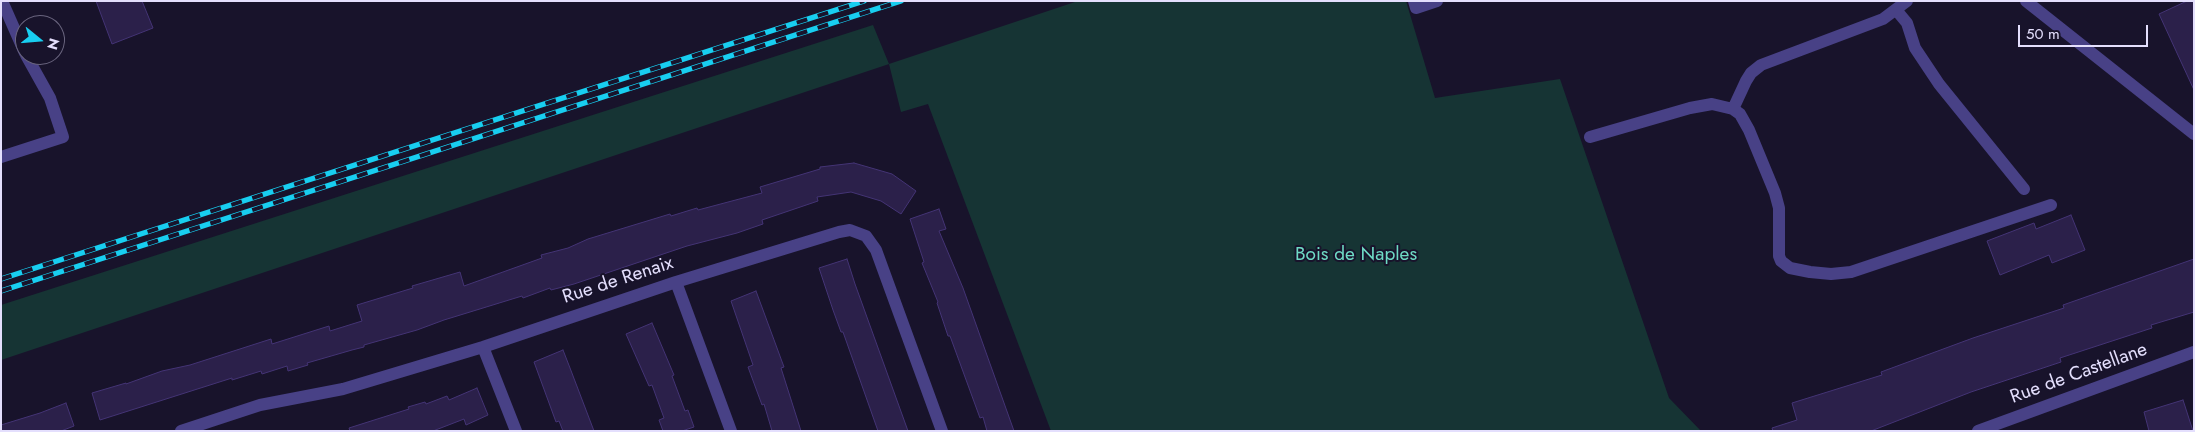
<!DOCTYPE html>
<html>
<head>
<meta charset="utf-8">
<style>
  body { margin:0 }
  #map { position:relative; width:2195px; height:432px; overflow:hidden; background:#18132b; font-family:Jost,sans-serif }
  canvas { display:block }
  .frame { position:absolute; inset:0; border:2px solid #e4dffd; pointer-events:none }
  .north { position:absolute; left:15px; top:15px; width:50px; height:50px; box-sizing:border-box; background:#18132b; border:1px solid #6a657f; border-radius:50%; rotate:107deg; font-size:14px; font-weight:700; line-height:20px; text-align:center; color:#e4dffd }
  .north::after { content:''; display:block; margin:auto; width:18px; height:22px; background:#18cef0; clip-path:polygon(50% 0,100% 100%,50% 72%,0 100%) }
  .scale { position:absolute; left:2018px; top:25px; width:130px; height:22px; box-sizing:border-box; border:2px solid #e4dffd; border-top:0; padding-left:6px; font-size:15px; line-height:18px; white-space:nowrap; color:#e4dffd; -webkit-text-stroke:4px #18132b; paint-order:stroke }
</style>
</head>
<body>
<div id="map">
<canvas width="2195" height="432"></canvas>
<div class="frame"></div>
<div class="north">N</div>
<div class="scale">50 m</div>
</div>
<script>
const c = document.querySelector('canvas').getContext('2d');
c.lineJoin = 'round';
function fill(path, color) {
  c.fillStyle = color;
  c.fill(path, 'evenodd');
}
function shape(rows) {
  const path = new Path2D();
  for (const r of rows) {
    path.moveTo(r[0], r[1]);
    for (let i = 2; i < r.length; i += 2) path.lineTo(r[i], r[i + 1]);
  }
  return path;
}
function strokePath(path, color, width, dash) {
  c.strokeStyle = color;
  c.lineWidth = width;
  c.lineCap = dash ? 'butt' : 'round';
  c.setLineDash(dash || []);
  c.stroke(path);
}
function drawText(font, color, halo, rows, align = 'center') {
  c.font = font + ' Jost,sans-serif';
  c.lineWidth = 4;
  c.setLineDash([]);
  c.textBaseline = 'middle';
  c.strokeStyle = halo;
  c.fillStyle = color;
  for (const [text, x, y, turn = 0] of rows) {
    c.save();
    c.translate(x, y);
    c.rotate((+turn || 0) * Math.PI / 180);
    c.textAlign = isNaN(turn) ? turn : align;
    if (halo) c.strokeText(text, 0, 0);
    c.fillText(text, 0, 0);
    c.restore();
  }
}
fill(shape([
  [1078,1,1406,1,1435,98,1560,79,1669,398,1701,431,1051,431,928,104,901,112,889,64,1,360,1,305,873,25,889,64]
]), '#163434');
const building = shape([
  [96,1,142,1,153,28,112,44,96,1],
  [2187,1,2194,1,2194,90,2159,14,2187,1],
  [854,163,892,174,916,191,901,214,881,201,851,192,817,197,818,201,762,220,763,224,737,233,687,246,574,284,551,290,550,288,523,298,522,296,444,320,417,330,364,345,364,347,352,350,307,363,308,365,288,371,287,366,262,374,261,371,232,380,232,378,100,420,92,393,126,383,126,384,162,371,190,365,271,339,272,344,329,326,330,331,362,321,357,305,413,288,412,286,460,272,464,286,542,258,541,255,568,248,588,239,670,214,671,216,697,208,698,210,762,193,760,187,820,169,820,167,854,163],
  [939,209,946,229,939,231,963,288,1014,431,987,431,983,417,980,418,950,336,948,336,937,303,938,302,922,263,924,262,910,219,939,209],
  [2071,215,2085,250,2052,263,2049,255,2000,275,1987,241,2034,223,2036,229,2071,215],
  [847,259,855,284,908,431,878,431,843,332,841,332,833,310,819,268,847,259],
  [2194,259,2194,312,2151,325,2152,328,2060,358,2061,362,1971,392,1871,431,1773,431,1772,428,1797,420,1792,403,1882,375,1881,372,1973,338,2064,308,2063,305,2194,259],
  [756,291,784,367,781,368,801,431,772,431,764,404,762,405,748,367,753,365,731,301,756,291],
  [652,323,674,375,672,376,685,411,688,410,694,427,682,431,663,431,659,420,664,418,652,385,649,386,626,334,652,323],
  [563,350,570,368,594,431,563,431,559,421,556,422,534,362,563,350],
  [477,388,488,415,466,425,464,419,433,431,350,431,349,428,409,409,408,407,425,402,426,404,447,396,449,400,477,388],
  [2183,400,2193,431,2149,431,2144,412,2183,400],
  [66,403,74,426,61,431,1,431,1,425,40,413,66,403]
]);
fill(building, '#2b204a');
strokePath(building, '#443475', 1);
strokePath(shape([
  [2,1,25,53],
  [1414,1,1416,8,1437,1],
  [2026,1,2194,134],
  [1897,11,1907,23,1915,48,1939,84,2024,189],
  [1733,109,1746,81,1751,73,1761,65,1883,19,1907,1],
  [1590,137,1690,108,1712,104,1733,109,1740,114,1749,130,1775,193,1779,208,1779,256,1781,261,1790,268,1810,272,1831,274,1851,272,2051,205],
  [1,157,63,137,50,98,26,55],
  [676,282,731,431],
  [483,347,516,431],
  [181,431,260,405,343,389,483,347,676,282,839,232,850,230,866,236,876,250,942,431],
  [1978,431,2194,352]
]), '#484186', 12);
const rail = shape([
  [1,279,864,1],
  [1,291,901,1]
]);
strokePath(rail, '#18cef0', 5.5);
strokePath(rail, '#18132b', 4, [11]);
drawText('19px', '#6edac5', '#18132b', [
  ["Bois de Naples",1356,255]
]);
drawText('19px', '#e4dffd', '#18132b', [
  ["Rue de Renaix",618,281,-18],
  ["Rue de Castellane",2079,374,-20]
]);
</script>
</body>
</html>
